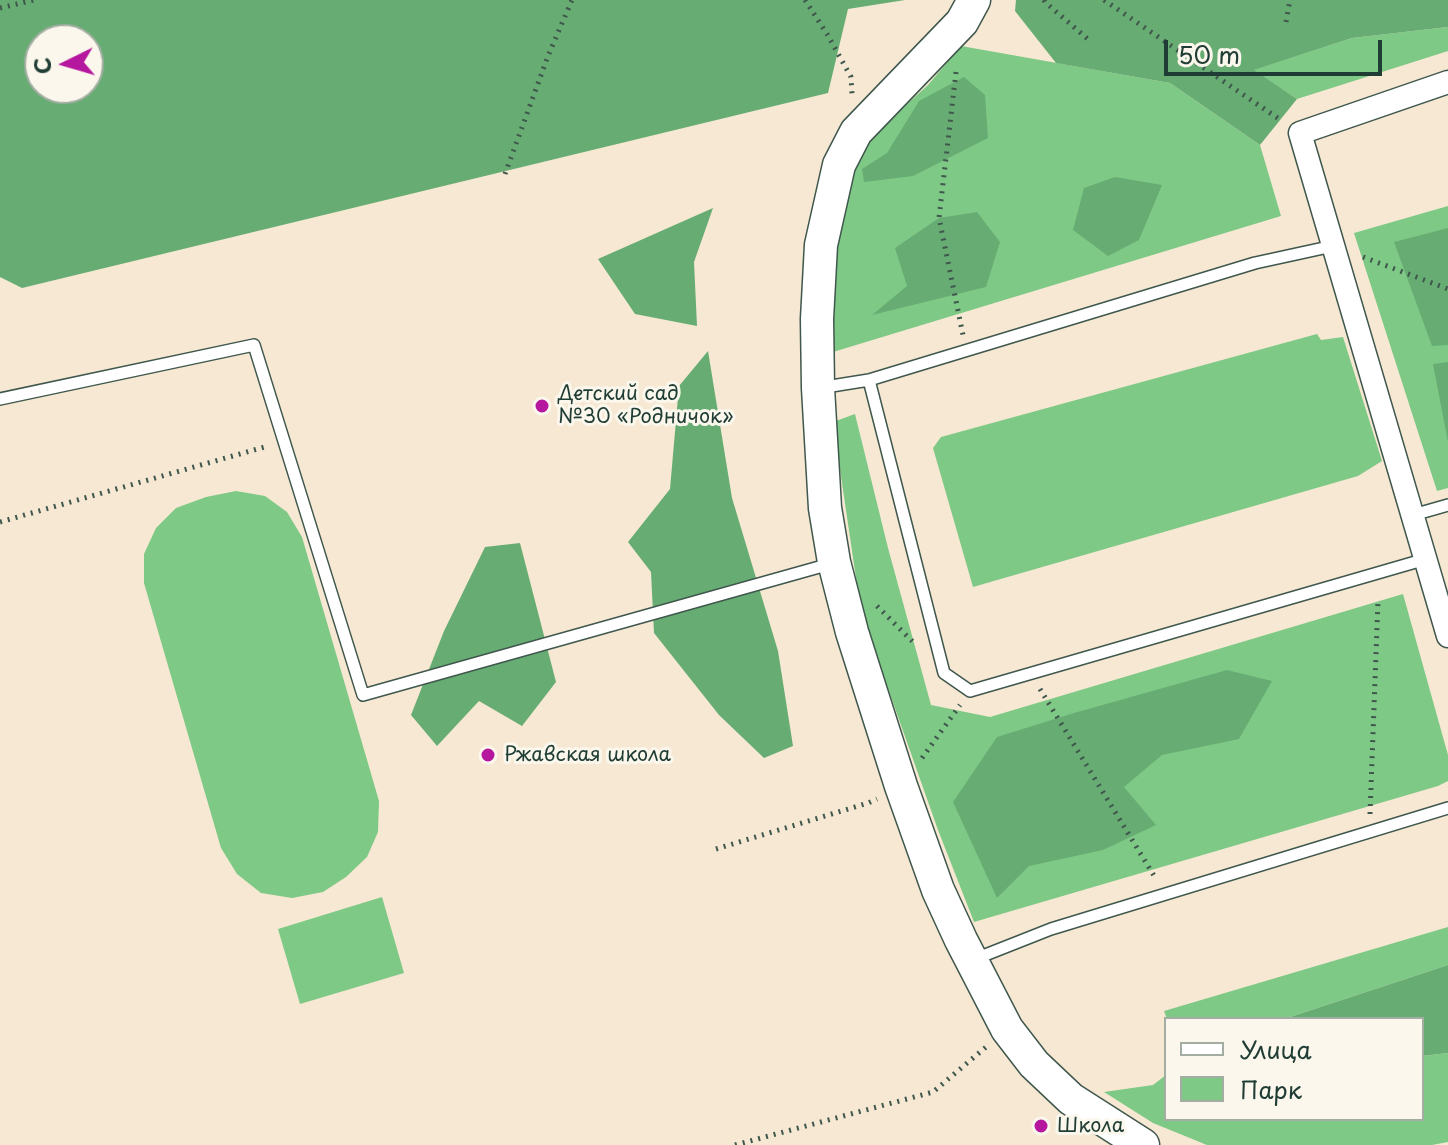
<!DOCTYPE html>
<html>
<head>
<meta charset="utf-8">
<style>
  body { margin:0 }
  #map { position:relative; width:1448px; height:1145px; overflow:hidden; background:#f6e8d3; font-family:"Playpen Sans",sans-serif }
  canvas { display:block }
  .legend { position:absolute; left:1164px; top:1017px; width:260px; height:104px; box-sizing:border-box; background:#fbf7ec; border:2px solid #a3ada2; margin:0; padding:10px 14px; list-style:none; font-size:24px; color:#1f3d34 }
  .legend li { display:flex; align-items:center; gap:16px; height:40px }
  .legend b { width:40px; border:2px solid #a3ada2 }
  .north { position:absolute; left:24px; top:24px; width:80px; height:80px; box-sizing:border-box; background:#fbf7ec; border:2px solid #a3ada2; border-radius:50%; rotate:265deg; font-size:22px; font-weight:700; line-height:32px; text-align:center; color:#1f3d34 }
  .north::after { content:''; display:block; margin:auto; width:28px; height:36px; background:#b5179e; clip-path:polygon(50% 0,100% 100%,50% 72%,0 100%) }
  .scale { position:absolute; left:1164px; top:40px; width:218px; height:36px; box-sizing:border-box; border:4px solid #1f3d34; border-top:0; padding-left:10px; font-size:24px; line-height:28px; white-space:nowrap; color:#1f3d34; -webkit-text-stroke:6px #fbf7ec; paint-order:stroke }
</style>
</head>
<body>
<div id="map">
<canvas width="1448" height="1145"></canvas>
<ul class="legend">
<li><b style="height:10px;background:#fff"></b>Улица</li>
<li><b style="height:22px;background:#7fc986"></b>Парк</li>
</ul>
<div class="north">С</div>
<div class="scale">50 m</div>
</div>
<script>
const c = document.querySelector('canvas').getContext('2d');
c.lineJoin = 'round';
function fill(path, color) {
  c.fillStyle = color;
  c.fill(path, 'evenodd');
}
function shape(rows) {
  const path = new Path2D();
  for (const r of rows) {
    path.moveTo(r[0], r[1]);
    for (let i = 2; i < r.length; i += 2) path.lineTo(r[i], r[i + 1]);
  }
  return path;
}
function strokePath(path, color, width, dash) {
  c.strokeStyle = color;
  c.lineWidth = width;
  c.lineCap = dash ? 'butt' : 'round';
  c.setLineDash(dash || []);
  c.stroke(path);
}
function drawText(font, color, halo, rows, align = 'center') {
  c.font = font + ' "Playpen Sans",sans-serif';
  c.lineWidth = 6;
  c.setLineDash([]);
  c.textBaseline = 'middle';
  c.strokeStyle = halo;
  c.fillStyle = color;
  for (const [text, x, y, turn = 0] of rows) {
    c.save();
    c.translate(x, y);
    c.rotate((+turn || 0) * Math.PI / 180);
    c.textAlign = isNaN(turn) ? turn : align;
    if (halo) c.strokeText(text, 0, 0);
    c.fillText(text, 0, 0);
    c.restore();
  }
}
fill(shape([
  [1448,27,1448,51,1297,99,1253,70,1352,38],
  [961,46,1170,83,1260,145,1281,216,833,352,836,249,854,169,876,132,928,85],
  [1448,206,1448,488,1437,491,1354,233],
  [1317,334,1321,340,1343,337,1382,461,1358,476,973,587,933,448,941,437],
  [855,414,888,548,931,705,990,717,1403,594,1448,755,1448,781,1438,786,974,922,938,830,861,612,833,422],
  [236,491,265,496,287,512,302,537,379,801,378,832,367,857,346,877,323,892,292,898,261,893,237,874,221,848,144,583,144,554,156,528,176,508,206,497],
  [382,897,404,973,300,1004,278,929],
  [1448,927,1448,965,1284,1019,1167,1019,1164,1011],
  [1448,1053,1448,1142,1432,1145,1207,1145,1153,1123,1104,1092,1153,1085,1166,1075,1166,1119,1422,1119,1422,1056]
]), '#7fc986');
fill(shape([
  [0,0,905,0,848,9,828,93,22,288,0,277],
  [40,40,88,40,88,88,40,88],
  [1016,0,1448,0,1448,27,1352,38,1254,70,1297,99,1260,145,1170,83,1056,63,1015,11],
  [964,77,985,95,988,138,913,176,864,182,862,169,887,153,919,101],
  [1115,177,1162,185,1139,240,1108,256,1073,230,1084,188],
  [713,208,694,262,697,326,635,314,598,259],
  [977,212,1000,242,986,287,872,315,907,286,895,248,939,218],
  [1448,228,1448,345,1432,346,1394,242],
  [708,351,732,498,778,651,793,746,764,758,719,715,654,633,651,572,628,542,670,489,679,386],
  [1448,362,1448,442,1433,364],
  [520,543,556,682,522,726,479,701,437,746,411,715,444,631,485,547],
  [1227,670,1272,681,1239,739,1162,755,1124,787,1156,825,1103,850,1029,866,997,898,953,802,997,737,1074,713],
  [1448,965,1448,1053,1422,1056,1422,1019,1284,1019]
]), '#67ad73');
const lane = shape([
  [869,380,1255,263,1333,246],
  [819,388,869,380,944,673,970,691,1426,559],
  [0,399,254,345,363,695,830,564],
  [1413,515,1448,505],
  [975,959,1051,929,1448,808]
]);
const street = shape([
  [1448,82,1300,133,1448,636]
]);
const secondary = shape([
  [974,0,962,22,856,132,839,165,821,245,817,319,818,388,825,508,834,562,852,632,901,786,938,890,961,940,1007,1029,1034,1064,1071,1099,1143,1145]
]);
strokePath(lane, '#3f574c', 14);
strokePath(street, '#3f574c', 25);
strokePath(secondary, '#3f574c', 35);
strokePath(shape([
  [805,0,827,34,851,77,852,94],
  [1044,0,1045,2,1090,41],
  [1104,0,1282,121],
  [0,8,34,0],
  [1286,22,1290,0],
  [956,72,939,218,963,335],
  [505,174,548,56,572,0],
  [1363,257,1448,289],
  [0,522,268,446],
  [877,606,915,644],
  [1040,689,1156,879],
  [922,758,960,705],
  [1370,814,1378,601],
  [716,849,868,803,877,799],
  [735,1145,933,1092,986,1047]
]), '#3f574c', 5, [2, 6]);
strokePath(lane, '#fff', 11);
strokePath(street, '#fff', 22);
strokePath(secondary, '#fff', 32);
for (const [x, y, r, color] of [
  [542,406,8,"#b5179e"],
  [488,755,8,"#b5179e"],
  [1041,1126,8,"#b5179e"]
]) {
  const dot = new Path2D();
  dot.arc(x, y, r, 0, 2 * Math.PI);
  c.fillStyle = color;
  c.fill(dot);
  strokePath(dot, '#fbf7ec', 3);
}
drawText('20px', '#1f3d34', '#fbf7ec', [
  ["Детский сад",558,394],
  ["№30 «Родничок»",558,417],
  ["Ржавская школа",504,755],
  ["Школа",1057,1126]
], 'left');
</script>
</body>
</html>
